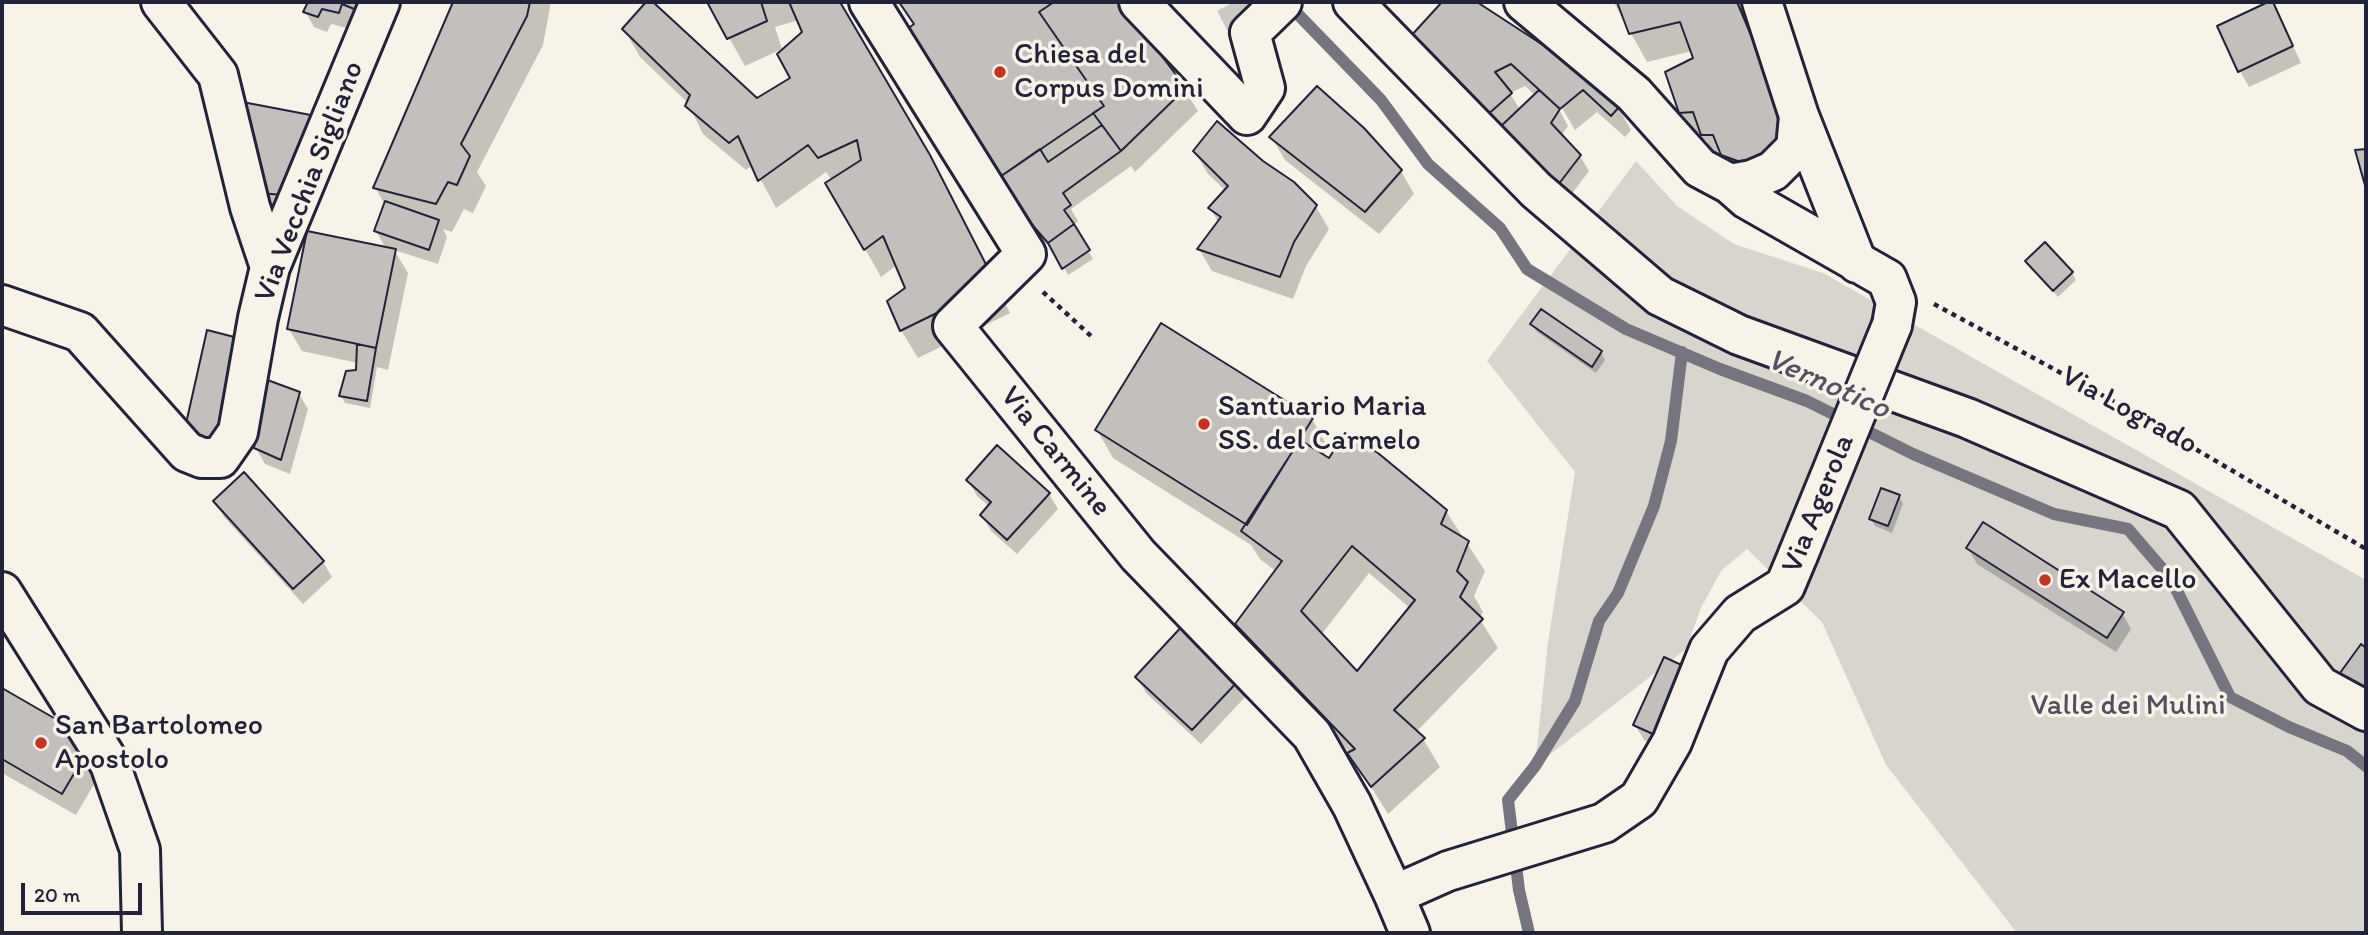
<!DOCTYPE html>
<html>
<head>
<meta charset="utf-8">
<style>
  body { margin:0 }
  #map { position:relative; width:2368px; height:935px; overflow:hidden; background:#f7f3e8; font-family:Itim,sans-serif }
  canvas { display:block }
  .frame { position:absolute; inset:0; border:4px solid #22223b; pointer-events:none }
  .scale { position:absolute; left:21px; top:883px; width:121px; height:32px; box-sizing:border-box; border:4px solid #22223b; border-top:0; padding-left:9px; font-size:21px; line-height:24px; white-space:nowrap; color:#22223b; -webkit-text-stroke:5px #f7f3e8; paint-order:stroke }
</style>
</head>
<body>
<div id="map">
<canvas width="2368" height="935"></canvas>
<div class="frame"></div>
<div class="scale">20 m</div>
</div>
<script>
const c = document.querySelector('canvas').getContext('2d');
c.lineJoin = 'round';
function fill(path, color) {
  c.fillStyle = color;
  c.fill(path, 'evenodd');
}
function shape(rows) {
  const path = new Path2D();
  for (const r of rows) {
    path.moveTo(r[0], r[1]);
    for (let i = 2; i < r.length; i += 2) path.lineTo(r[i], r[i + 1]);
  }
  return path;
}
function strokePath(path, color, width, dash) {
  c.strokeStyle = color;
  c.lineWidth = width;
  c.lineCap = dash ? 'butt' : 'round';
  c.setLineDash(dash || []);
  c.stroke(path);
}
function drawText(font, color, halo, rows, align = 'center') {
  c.font = font + ' Itim,sans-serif';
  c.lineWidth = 7;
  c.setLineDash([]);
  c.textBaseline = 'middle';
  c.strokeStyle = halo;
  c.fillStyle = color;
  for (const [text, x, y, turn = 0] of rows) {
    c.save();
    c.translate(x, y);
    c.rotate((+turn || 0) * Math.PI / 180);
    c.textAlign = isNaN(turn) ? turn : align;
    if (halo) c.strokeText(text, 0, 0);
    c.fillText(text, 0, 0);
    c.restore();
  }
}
fill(shape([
  [1636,161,1677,206,1734,244,1823,273,2366,580,2366,933,2017,933,1886,765,1822,622,1747,549,1721,571,1701,608,1686,649,1535,766,1548,642,1575,472,1487,361]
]), '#d8d5cf');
fill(shape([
  [310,2,382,2,368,26,351,19,347,28,331,24,327,32,314,27,305,11],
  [455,2,551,2,543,45,477,172,486,186,473,213,464,209,452,232,443,229,447,237,438,264,394,250,408,273,388,370,377,367,370,408,345,403,341,396,357,372,358,363,302,351,289,329,386,249,376,231,385,205,375,187],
  [648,2,756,100,793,79,805,32,799,20,775,27,782,49,745,66,709,2,838,2,945,185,1010,313,918,358,901,330,907,288,897,265,881,277,828,184,832,181,826,172,776,208,753,165,746,170,703,134,688,103,640,57,624,29],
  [898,2,1119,2,1184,89,1198,111,1135,172,1131,166,1071,209,1078,221,1073,226,1093,259,1068,275,1058,257,1014,207,914,26],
  [1444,2,1474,2,1588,77,1618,107,1631,130,1625,137,1597,112,1575,130,1558,101,1555,102,1568,126,1561,136,1580,156,1589,171,1568,199,1412,38],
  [1525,86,1536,96,1520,110,1510,93],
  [1611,2,1742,2,1807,161,1790,184,1763,192,1719,163,1706,140,1697,141,1681,112,1695,59,1692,51,1647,62,1614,3],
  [2280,18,2301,63,2249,87,2240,71],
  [323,133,293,210,268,209,259,193],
  [1272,138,1401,171,1414,194,1379,234,1285,160],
  [1195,152,1316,207,1329,229,1306,266,1293,299,1212,271,1199,249,1218,222,1210,208,1226,191,1208,174],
  [2027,261,2072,273,2076,280,2058,297],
  [1532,324,1601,352,1605,360,1596,373,1537,332],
  [299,394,308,409,290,474,265,464,256,448],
  [1312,419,1328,447,1323,456,1446,511,1485,571,1474,596,1483,612,1479,618,1498,648,1416,732,1423,739,1440,767,1388,814,1350,753,1253,652,1237,624,1277,572,1260,559,1251,545,1113,458,1097,430],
  [1369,573,1411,609,1357,673,1321,635],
  [968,480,1049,494,1058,509,1017,554,991,531,982,515,989,506,977,496],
  [1899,496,1903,504,1892,533,1875,526,1871,519],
  [215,501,323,562,332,577,303,604,224,517],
  [1968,548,2122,613,2131,629,2116,652,1977,564],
  [1184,627,1248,694,1201,744,1146,693,1137,677],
  [1664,659,1664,750,1644,740,1635,725],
  [2,690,84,738,97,779,76,815,2,773]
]), '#0003');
strokePath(shape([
  [1288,4,1381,100,1428,164,1500,228,1527,269,1626,329,1720,369,1807,401,1913,454,2054,514,2128,529,2171,579,2230,697,2289,727,2347,751,2366,766],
  [1529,933,1519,890,1508,800,1535,766,1575,701,1599,621,1618,593,1654,506,1671,441,1682,352]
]), '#76747f', 12);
const building = shape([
  [308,2,364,2,359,11,342,4,339,13,322,9,318,17,303,12,308,2],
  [453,2,530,2,527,16,461,144,470,156,457,185,448,182,436,204,373,188,453,2],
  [646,2,653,2,757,98,790,78,777,54,802,32,789,2,840,2,930,155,996,284,900,331,887,301,905,288,883,236,864,250,825,183,861,160,857,140,818,158,808,145,758,181,738,136,729,143,685,106,690,95,622,29,646,2],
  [707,2,761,2,767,21,727,39,707,2],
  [899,2,1054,2,1039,12,1104,106,994,181,895,38,914,24,899,2],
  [1054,2,1121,2,1186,88,1121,151,1093,113,1104,106,1039,12,1054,2],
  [1442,2,1477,2,1589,75,1620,106,1611,116,1583,90,1560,109,1511,64,1495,72,1512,93,1485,117,1410,37,1442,2],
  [1617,2,1737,2,1792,132,1774,156,1746,164,1721,155,1713,135,1701,135,1693,112,1679,113,1665,72,1693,58,1680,22,1629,34,1617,2],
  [2268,2,2273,2,2293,46,2238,72,2217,26,2268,2],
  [1317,86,1364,128,1402,170,1365,212,1269,137,1317,86],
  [1539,90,1560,109,1551,123,1581,155,1558,185,1498,129,1539,90],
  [232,100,316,116,284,195,258,193,232,100],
  [1217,121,1263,161,1294,182,1317,205,1294,242,1280,277,1197,249,1221,217,1208,208,1228,186,1193,151,1217,121],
  [1102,125,1121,151,1063,193,1071,205,1064,210,1074,224,1048,243,994,181,1040,149,1048,162,1102,125],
  [2366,149,2366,189,2355,150,2366,149],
  [385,201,439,220,429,250,374,231,385,201],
  [1074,224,1090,250,1062,269,1048,243,1074,224],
  [307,231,396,249,376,348,287,329,307,231],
  [2045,242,2073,272,2053,291,2025,261,2045,242],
  [1541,309,1602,351,1592,367,1530,324,1541,309],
  [1161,323,1313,418,1247,525,1095,430,1161,323],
  [207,330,246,340,220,436,197,443,183,437,207,330],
  [357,344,376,348,367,401,339,396,346,371,356,370,357,344],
  [262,378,300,392,281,460,254,448,262,378],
  [1345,433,1378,453,1447,510,1441,524,1469,541,1457,571,1468,582,1460,597,1483,619,1394,710,1425,738,1371,787,1347,753,1355,749,1235,624,1282,561,1241,531,1300,440,1329,458,1345,433],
  [1352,546,1415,600,1357,671,1301,611,1352,546],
  [997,445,1050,493,1007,540,980,515,991,502,966,480,997,445],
  [244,472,324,561,293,589,213,501,244,472],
  [1881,488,1900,495,1888,526,1869,519,1881,488],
  [1983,522,2124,612,2107,638,1966,548,1983,522],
  [1184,624,1241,678,1192,730,1135,677,1184,624],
  [2361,644,2366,648,2366,691,2340,673,2361,644],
  [1664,657,1686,667,1655,735,1633,725,1664,657],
  [2,688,85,736,77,750,85,755,62,794,2,759,2,688]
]);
fill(building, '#c2bfbd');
strokePath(building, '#22223b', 2);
strokePath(shape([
  [1234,2,1250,33]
]), '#ccc9c5', 38, [38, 19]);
const minor = shape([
  [161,2,218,75,250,207,270,267],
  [869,2,1026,254,953,326,1138,555,1312,735,1352,805,1394,895],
  [1139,2,1247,115,1265,88,1250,33,1282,2],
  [1353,2,1536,190,1660,296,1739,335,1967,418,2179,510,2320,686,2366,711],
  [1524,2,1634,94,1700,168,1730,184,1747,199,1887,279,1896,302,1892,325],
  [1762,2,1799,116,1857,263],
  [1730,184,1752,180,1773,171,1796,148,1799,116],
  [2,305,80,332,187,452,202,458,220,458,238,432,258,318,270,267,380,2],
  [2,592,110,764,140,850,142,933],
  [1410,933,1394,895,1448,871,1604,823,1639,799,1672,742,1709,650,1740,614,1785,586,1798,555]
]);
strokePath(minor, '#22223b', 44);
strokePath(shape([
  [1043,292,1091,336],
  [1934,304,2122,406,2366,549]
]), '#22223b', 4.5, [5, 5]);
strokePath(minor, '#f7f3e8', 38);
const minorBridge = shape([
  [1798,555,1892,325]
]);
strokePath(minorBridge, '#22223b', 44, []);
strokePath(minorBridge, '#f7f3e8', 38);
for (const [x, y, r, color] of [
  [1000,72,7,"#c8321e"],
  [1204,424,7,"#c8321e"],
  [2045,580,7,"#c8321e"],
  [41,743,7,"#c8321e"]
]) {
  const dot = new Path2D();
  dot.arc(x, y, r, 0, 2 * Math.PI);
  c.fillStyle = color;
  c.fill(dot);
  strokePath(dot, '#f7f3e8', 2.5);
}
drawText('30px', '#22223b', '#f7f3e8', [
  ["Chiesa del",1014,55],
  ["Corpus Domini",1014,89],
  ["Santuario Maria",1218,407],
  ["SS. del Carmelo",1218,441],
  ["Ex Macello",2059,580],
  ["San Bartolomeo",55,726],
  ["Apostolo",55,760]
], 'left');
drawText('30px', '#22223b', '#f7f3e8', [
  ["Via Vecchia Sigliano",310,182,-69],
  ["Via Logrado",2129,411,29],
  ["Via Carmine",1055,452,51],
  ["Via Agerola",1819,504,-68]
]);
drawText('30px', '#504f60', '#f7f3e8', [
  ["Valle dei Mulini",2128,706]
]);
drawText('italic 32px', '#535263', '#f7f3e8', [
  ["Vernotico",1828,385,24]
]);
</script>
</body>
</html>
